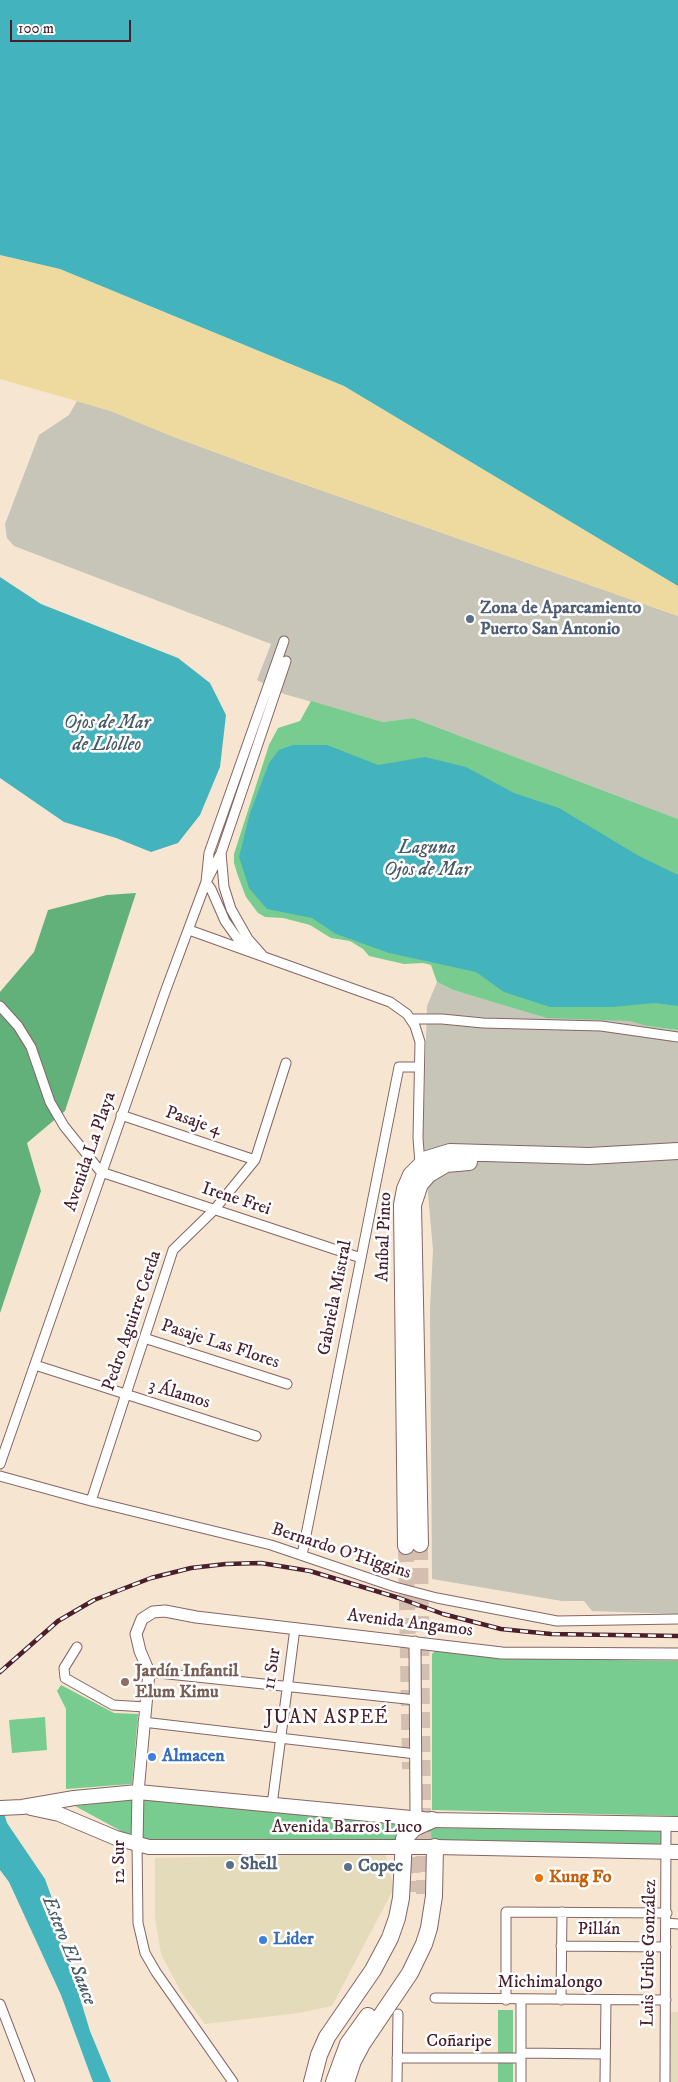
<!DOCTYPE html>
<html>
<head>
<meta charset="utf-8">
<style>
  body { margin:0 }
  #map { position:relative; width:678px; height:2082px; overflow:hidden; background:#f6e6d1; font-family:"IM FELL DW Pica",serif }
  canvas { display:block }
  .scale { position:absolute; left:10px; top:20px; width:121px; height:22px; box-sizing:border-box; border:2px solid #4a1f2b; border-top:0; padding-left:6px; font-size:15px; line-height:18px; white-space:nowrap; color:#4a1f2b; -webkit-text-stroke:4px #fff; paint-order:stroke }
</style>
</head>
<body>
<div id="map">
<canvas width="678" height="2082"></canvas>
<div class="scale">100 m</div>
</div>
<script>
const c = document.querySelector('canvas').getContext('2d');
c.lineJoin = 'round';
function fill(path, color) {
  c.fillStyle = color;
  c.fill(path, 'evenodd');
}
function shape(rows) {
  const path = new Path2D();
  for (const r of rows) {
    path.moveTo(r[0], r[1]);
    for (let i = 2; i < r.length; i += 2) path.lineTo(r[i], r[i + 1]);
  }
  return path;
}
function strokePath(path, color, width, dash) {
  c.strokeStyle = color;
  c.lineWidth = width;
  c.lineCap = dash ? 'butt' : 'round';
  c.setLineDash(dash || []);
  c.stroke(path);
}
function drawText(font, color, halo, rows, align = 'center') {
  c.font = font + ' "IM FELL DW Pica",serif';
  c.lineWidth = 5;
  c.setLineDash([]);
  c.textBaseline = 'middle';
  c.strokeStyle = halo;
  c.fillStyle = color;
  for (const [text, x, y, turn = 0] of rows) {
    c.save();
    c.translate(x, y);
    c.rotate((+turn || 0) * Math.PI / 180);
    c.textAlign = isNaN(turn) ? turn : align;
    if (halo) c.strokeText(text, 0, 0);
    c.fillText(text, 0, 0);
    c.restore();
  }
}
fill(shape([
  [385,1853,394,1888,332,2006,299,2013,205,2024,181,1992,161,1954,155,1917,155,1858],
  [670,2012,678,2012,678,2082,669,2082]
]), '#e4dbba');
fill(shape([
  [77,401,111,411,174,437,258,468,678,616,678,819,413,718,383,722,284,694,257,680,271,644,14,546,7,538,5,524,39,435,69,415],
  [437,982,453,990,533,1013,612,1007,647,1026,678,1030,678,1614,592,1611,584,1601,562,1601,432,1579,430,1308,433,1250,423,1137,427,1006]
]), '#c6c5b8');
fill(shape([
  [311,701,383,722,413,718,678,819,678,1030,647,1026,630,1021,547,1018,453,990,437,982,431,965,423,963,404,964,369,956,363,949,350,941,331,938,310,925,283,918,265,917,258,913,246,897,238,876,234,863,234,854,269,745,278,728,300,721],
  [436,1650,539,1659,678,1661,678,1816,432,1810,432,1654],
  [61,1685,114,1713,138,1714,132,1784,66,1789,66,1709,57,1691],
  [45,1717,47,1750,12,1753,9,1720],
  [142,1798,408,1824,399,1841,155,1842,132,1837,75,1806],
  [420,1828,661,1829,661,1846,408,1842],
  [498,2010,513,2010,513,2082,498,2082]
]), '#79cc8f');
fill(shape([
  [136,893,65,1111,27,1143,41,1191,0,1313,0,992,34,952,48,910,107,895]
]), '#62b07a');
fill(shape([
  [0,255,60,269,344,386,678,586,678,616,258,468,174,437,111,411,0,379]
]), '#eeda9e');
fill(shape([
  [0,0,678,0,678,586,344,386,60,269,0,255],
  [0,577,41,604,178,658,210,683,226,715,220,767,200,815,178,843,151,852,116,838,64,822,0,778],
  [293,745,327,745,378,765,425,757,466,767,514,793,559,808,639,856,678,875,678,1006,655,1003,612,1007,550,1007,504,992,476,972,389,953,336,934,312,918,267,909,249,888,239,857,250,813,269,763,279,750],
  [0,1800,7,1823,45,1879,55,1907,65,1949,90,2031,111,2082,93,2082,61,1995,9,1882,0,1870]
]), '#43b3bd');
strokePath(shape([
  [420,1544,424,1894],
  [406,1546,410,1769],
  [412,1833,413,1892]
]), '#d4beb0', 16, [16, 8]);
const minor = shape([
  [189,930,390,1002,407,1014,415,1026,420,1042,418,1138,420,1164],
  [245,949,225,921,211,889,206,882,209,853,284,641],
  [263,956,248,939,231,909,224,887,221,853,286,661],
  [0,1006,18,1026,31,1047,50,1102,64,1126,101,1172,361,1258],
  [411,1019,442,1019,483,1023,601,1026,678,1037],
  [121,1115,255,1160],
  [144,1338,287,1384],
  [35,1365,256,1436],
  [0,1464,165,992,206,882,221,853],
  [0,1476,91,1501,271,1545,395,1587,437,1598,557,1621,678,1619],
  [91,1501,173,1250,214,1210,255,1160,286,1063],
  [302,1555,399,1067,419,1067],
  [77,1647,64,1668,65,1678,113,1705,145,1707],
  [149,1672,416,1700],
  [143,1722,416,1754],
  [272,1805,295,1628],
  [137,1844,138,1923,145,1953,156,1972,233,2082],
  [666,1923,678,1924],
  [561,1946,666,1947],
  [435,1998,666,2000],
  [506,2000,506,1912,667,1913],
  [561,2000,562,1912],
  [0,2004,30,2082],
  [521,2053,605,2054],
  [397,2058,521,2058],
  [397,2082,398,2014],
  [521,2082,521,2000],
  [605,2082,606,2000],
  [665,2082,666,1824]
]);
const tertiary = shape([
  [415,1642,416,1819],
  [137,1844,138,1792,149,1672,140,1651,136,1634,142,1619,153,1612,165,1611,196,1617,502,1653,678,1654]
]);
const primary = shape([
  [0,1808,22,1807,74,1798,138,1792,432,1820,678,1824],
  [31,1808,59,1814,116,1838,149,1847,435,1847,678,1852]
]);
const motorway = shape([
  [420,1544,413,1205,420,1184,429,1174,446,1164,469,1162],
  [406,1546,402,1205,405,1189,411,1175,427,1159,450,1152,589,1156,678,1151],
  [312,2082,319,2055,327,2037,373,1970,390,1938,397,1918,401,1898,404,1839,414,1828,432,1820],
  [334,2082,348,2044,368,2016],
  [346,2082,353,2061,362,2044,410,1973,424,1944,429,1928,434,1896,435,1847]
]);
strokePath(minor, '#866565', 11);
strokePath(tertiary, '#866565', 13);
strokePath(primary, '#866565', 16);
strokePath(motorway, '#866565', 18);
strokePath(minor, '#fff', 9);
strokePath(tertiary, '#fff', 11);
strokePath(primary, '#fff', 14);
strokePath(motorway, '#fff', 16);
const rail = shape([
  [0,1672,58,1621,94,1600,151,1578,191,1568,226,1564,261,1563,310,1571,399,1598,443,1614,501,1629,551,1634,678,1636]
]);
strokePath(rail, '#4a1f2b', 4.5);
strokePath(rail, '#fff', 2.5, [8]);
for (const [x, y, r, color] of [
  [470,619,5,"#5c6f8a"],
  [125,1682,5,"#8d6e63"],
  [152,1757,5,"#3f7fe0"],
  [230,1865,5,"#5c6f8a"],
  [348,1867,5,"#5c6f8a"],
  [539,1878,5,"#e8710a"],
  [263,1940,5,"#3f7fe0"]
]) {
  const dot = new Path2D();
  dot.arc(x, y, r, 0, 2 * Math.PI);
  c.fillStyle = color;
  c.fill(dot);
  strokePath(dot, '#fff', 2);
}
drawText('bold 18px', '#4e5e75', '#fff', [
  ["Zona de Aparcamiento",480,609],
  ["Puerto San Antonio",480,630],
  ["Shell",240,1865],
  ["Copec",358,1867]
], 'left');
drawText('18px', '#4a1f2b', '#fff', [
  ["Pasaje 4",193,1122,19],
  ["Avenida La Playa",91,1152,-71],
  ["Irene Frei",236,1200,18],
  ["Aníbal Pinto",385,1237,-88],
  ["Gabriela Mistral",336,1298,-79],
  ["Pedro Aguirre Cerda",133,1321,-71],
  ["Pasaje Las Flores",220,1345,18],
  ["3 Álamos",179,1395,17],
  ["Bernardo O'Higgins",341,1552,18],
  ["Avenida Angamos",410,1624,7],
  ["11 Sur",273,1669,-82],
  ["Avenida Barros Luco",347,1828],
  ["12 Sur",120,1862,-90],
  ["Pillán",599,1930],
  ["Luis Uribe González",650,1953,-89],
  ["Michimalongo",550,1983],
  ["Coñaripe",459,2042]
]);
drawText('bold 18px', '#785e54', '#fff', [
  ["Jardín Infantil",135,1672],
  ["Elum Kimu",135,1693]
], 'left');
drawText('bold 18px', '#366cbe', '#fff', [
  ["Almacen",162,1757],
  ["Lider",273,1940]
], 'left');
drawText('bold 18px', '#c56008', '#fff', [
  ["Kung Fo",549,1878]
], 'left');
drawText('italic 19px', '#475a65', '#fff', [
  ["Ojos de Mar",107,724],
  ["de Llolleo",107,746],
  ["Laguna",427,849],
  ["Ojos de Mar",427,871],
  ["Estero El Sauce",68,1951,68]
]);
c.letterSpacing = '1px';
drawText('19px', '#4a1f2b', '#fff', [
  ["JUAN ASPEÉ",327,1719]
]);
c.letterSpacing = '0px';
</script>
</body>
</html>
